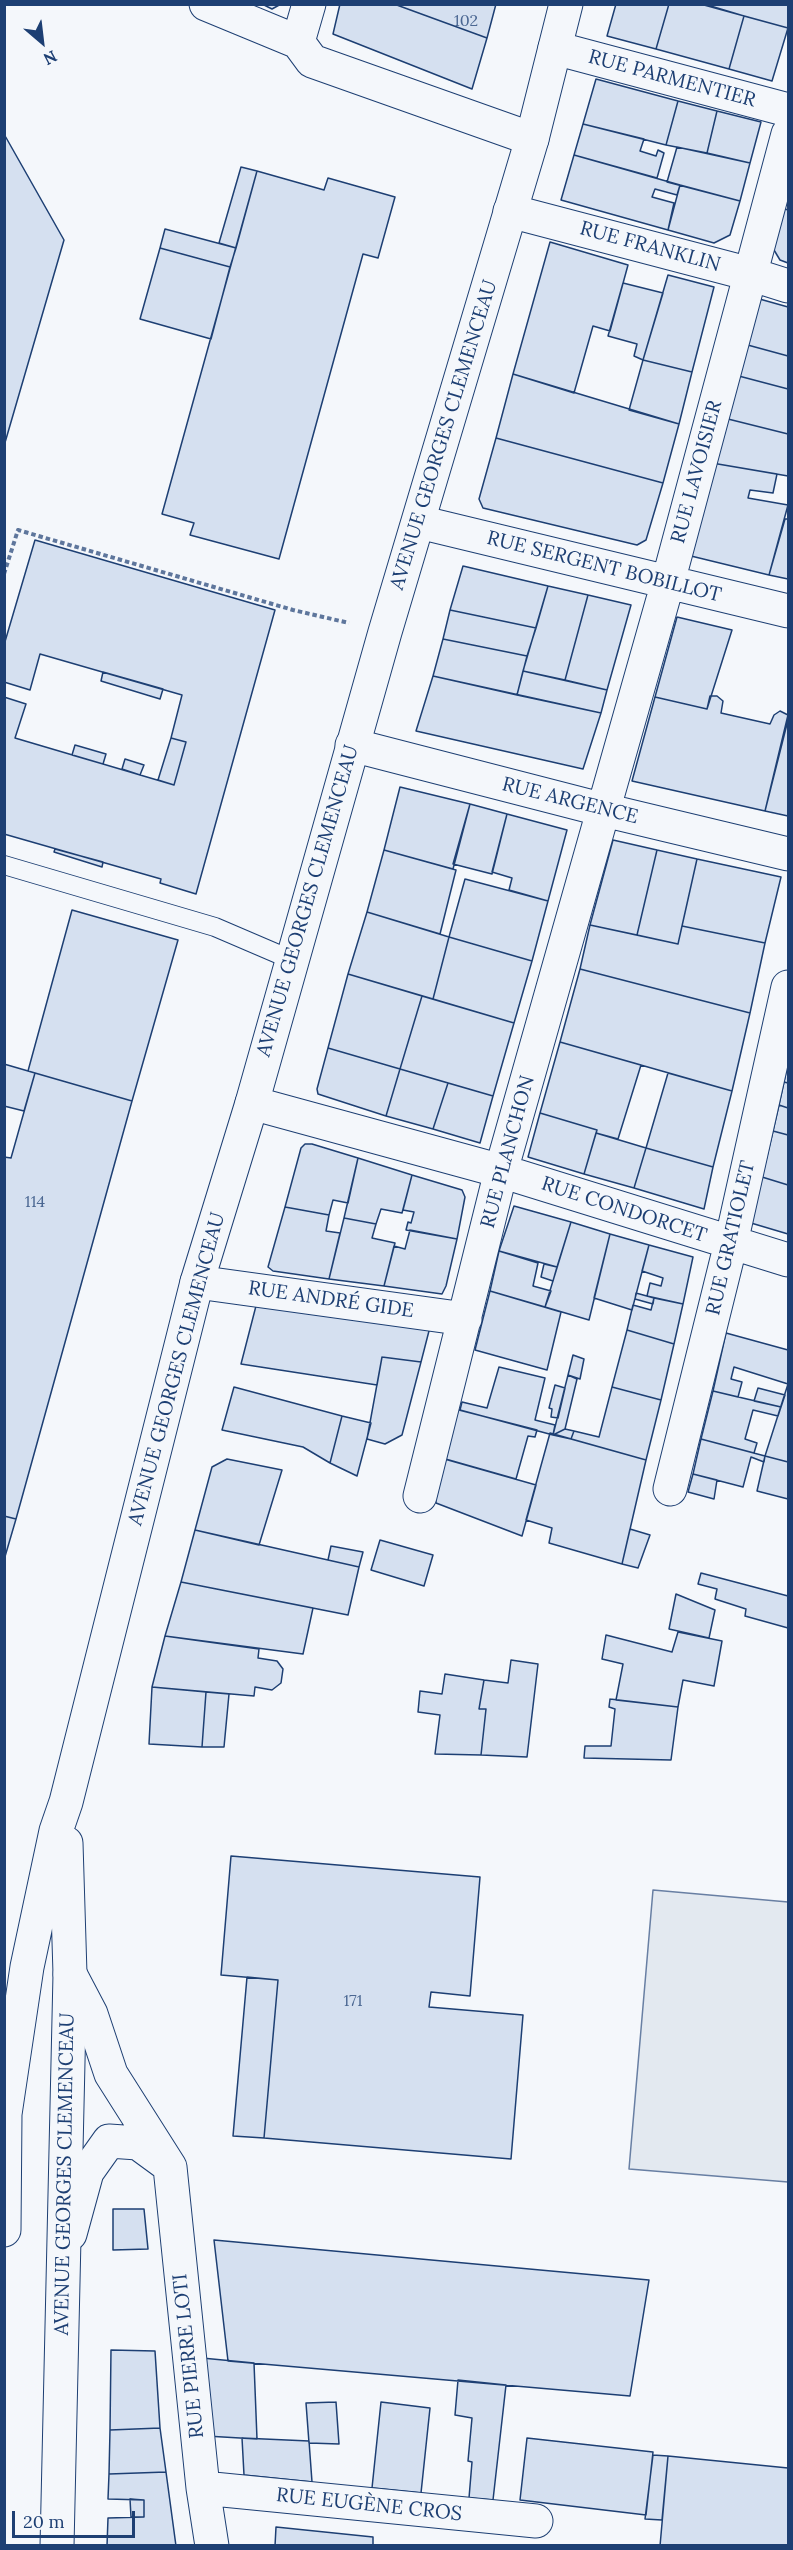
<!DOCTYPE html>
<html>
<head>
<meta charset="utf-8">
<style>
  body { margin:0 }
  #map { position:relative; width:793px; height:2550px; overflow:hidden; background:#f4f7fb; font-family:Lora,serif }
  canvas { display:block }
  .frame { position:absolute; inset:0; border:6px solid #1d3f73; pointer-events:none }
  .north { position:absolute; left:12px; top:12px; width:60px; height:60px; -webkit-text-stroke:4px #f4f7fb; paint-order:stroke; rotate:152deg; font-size:16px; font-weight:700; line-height:24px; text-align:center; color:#1d3f73 }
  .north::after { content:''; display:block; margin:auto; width:21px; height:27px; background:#1d3f73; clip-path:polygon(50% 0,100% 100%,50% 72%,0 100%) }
  .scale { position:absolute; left:12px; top:2511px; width:123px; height:27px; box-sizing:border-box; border:3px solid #1d3f73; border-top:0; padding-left:8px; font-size:18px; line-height:21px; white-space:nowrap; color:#1d3f73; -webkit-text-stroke:4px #f4f7fb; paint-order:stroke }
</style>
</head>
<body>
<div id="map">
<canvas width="793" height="2550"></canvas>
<div class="frame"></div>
<div class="north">N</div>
<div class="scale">20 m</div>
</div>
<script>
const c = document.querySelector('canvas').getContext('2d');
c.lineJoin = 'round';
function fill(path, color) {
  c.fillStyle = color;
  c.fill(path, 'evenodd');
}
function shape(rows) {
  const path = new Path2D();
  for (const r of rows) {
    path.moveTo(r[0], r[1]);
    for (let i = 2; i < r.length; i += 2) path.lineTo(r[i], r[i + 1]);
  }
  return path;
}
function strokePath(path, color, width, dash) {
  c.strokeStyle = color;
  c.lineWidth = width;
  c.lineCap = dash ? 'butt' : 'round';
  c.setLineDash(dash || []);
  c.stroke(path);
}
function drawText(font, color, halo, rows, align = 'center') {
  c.font = font + ' Lora,serif';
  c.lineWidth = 4.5;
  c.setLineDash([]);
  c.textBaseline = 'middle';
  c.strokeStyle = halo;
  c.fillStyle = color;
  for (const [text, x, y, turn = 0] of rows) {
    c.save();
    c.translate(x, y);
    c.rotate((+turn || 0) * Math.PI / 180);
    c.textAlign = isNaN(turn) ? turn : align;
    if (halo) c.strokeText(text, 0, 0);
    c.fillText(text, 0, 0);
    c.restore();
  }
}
const green = shape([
  [653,1890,788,1902,788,2182,629,2169,653,1890]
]);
fill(green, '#e3e9f0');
strokePath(green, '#687fa3', 1.5);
const building = shape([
  [262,4,281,4,272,9,262,4],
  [340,4,394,4,487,38,472,89,333,34,340,4],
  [394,4,496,4,487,38,394,4],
  [616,4,669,4,656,49,607,36,616,4],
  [669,4,704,4,744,16,729,69,656,49,669,4],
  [788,4,788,28,704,5,704,4,788,4],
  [744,16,788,28,772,81,729,69,744,16],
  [596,79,678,101,666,145,583,124,596,79],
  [678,101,717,111,707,153,666,145,678,101],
  [717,111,761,122,750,163,707,153,717,111],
  [583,124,644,139,640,151,656,156,658,150,664,153,657,178,574,155,583,124],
  [4,134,64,240,4,446,4,134],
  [677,147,750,163,740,201,667,182,677,147],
  [574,155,680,185,677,195,655,189,652,197,674,203,668,230,561,200,574,155],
  [241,167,257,171,236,248,219,243,241,167],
  [257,171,324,190,328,178,395,197,378,258,363,254,279,559,190,535,194,523,162,514,257,171],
  [680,185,740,201,730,235,714,243,668,230,680,185],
  [782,208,788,210,788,263,780,260,771,245,782,208],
  [165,229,236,248,230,267,160,248,165,229],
  [550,242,628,265,610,331,593,326,574,393,513,374,550,242],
  [160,248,230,267,211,339,140,319,160,248],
  [668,275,714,287,692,372,643,360,668,275],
  [623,283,663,293,643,360,634,356,637,344,608,336,623,283],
  [756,298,788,307,788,356,744,344,756,298],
  [744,344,788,356,788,389,735,375,744,344],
  [643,360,692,372,679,424,629,410,643,360],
  [513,374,679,424,663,483,496,438,513,374],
  [735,375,788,389,788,434,724,418,735,375],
  [724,418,788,434,788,476,712,463,724,418],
  [496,438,663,483,646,540,637,545,483,508,479,499,496,438],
  [712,463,777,474,773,493,750,490,748,498,788,505,769,575,691,556,712,463],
  [785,519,788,519,788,579,769,575,785,519],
  [35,540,275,610,196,894,160,883,161,879,4,834,4,697,26,704,15,738,174,785,186,742,171,738,182,695,40,654,30,690,4,682,4,645,35,540],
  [463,566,548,586,536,628,450,610,463,566],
  [548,586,588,595,565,680,523,671,548,586],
  [588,595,631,605,607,690,565,680,588,595],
  [450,610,536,628,527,656,443,639,450,610],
  [677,617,732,630,707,709,655,697,677,617],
  [443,639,527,656,517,695,433,676,443,639],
  [523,671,607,690,601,713,517,695,523,671],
  [103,672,163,689,160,699,101,681,103,672],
  [433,676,601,713,583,769,416,731,433,676],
  [710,696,717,696,723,701,721,713,770,724,774,715,780,711,788,715,765,811,632,781,655,697,707,709,710,696],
  [788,720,788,816,765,811,788,720],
  [171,738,186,742,174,785,158,780,171,738],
  [75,745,106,754,103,764,72,755,75,745],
  [125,759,144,765,140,775,122,769,125,759],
  [400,787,470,804,453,869,384,850,400,787],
  [470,804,507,814,492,874,453,864,470,804],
  [507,814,567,830,548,901,509,890,512,878,492,872,507,814],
  [613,840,657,850,637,935,590,925,613,840],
  [55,849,103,862,102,867,54,852,55,849],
  [384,850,456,870,440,934,367,912,384,850],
  [657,850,697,859,678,944,637,935,657,850],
  [697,859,781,877,765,943,682,926,697,859],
  [465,879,548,901,532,961,449,937,465,879],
  [72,910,178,940,132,1101,28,1071,72,910],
  [367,912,449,937,433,999,348,974,367,912],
  [590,925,678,944,682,926,765,943,750,1013,580,969,590,925],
  [449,937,532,961,514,1023,433,999,449,937],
  [580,969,750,1013,732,1091,560,1042,580,969],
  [348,974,422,996,400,1069,328,1048,348,974],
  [422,996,514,1023,493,1096,400,1069,422,996],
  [560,1042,641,1065,618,1139,596,1133,597,1130,540,1113,560,1042],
  [328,1048,400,1069,386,1116,318,1094,317,1089,328,1048],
  [788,1063,788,1083,784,1082,788,1063],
  [4,1064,35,1073,24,1111,4,1106,4,1064],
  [400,1069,448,1083,433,1129,386,1116,400,1069],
  [35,1073,132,1101,16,1519,4,1516,4,1157,11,1158,35,1073],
  [668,1073,732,1091,713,1167,646,1148,668,1073],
  [784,1082,788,1083,788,1108,779,1105,784,1082],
  [448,1083,493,1096,480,1143,433,1129,448,1083],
  [779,1105,788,1108,788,1135,773,1131,779,1105],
  [540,1113,597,1130,584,1174,528,1157,540,1113],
  [773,1131,788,1135,788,1185,762,1177,773,1131],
  [596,1133,646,1148,634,1188,584,1174,596,1133],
  [305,1144,312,1144,358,1158,348,1203,333,1200,329,1215,285,1207,301,1148,305,1144],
  [646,1148,713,1167,704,1209,634,1188,646,1148],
  [358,1158,412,1175,402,1213,381,1209,376,1224,344,1218,358,1158],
  [412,1175,462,1190,465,1197,457,1239,406,1230,408,1222,411,1223,414,1212,403,1210,412,1175],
  [762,1177,788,1185,788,1234,751,1223,762,1177],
  [514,1206,571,1222,557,1267,499,1251,514,1206],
  [285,1207,329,1215,326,1231,340,1233,329,1279,273,1271,268,1267,285,1207],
  [344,1218,376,1224,372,1238,395,1243,384,1286,329,1279,344,1218],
  [571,1222,610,1234,589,1320,545,1307,571,1222],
  [410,1230,457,1239,446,1286,442,1294,384,1286,394,1246,405,1249,410,1230],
  [610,1234,649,1245,632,1310,594,1298,610,1234],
  [649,1245,693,1257,683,1304,647,1296,650,1283,661,1286,663,1278,642,1271,649,1245],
  [499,1251,538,1263,533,1286,551,1291,545,1307,490,1291,499,1251],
  [544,1264,557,1267,553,1281,541,1277,544,1264],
  [490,1291,561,1312,547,1370,475,1350,490,1291],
  [636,1293,654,1298,653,1304,635,1299,636,1293],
  [654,1298,683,1304,674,1344,627,1330,633,1305,651,1310,654,1298],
  [257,1302,430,1327,421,1362,382,1357,377,1385,241,1364,257,1302],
  [627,1330,674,1344,661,1400,612,1387,627,1330],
  [726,1333,788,1350,788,1384,734,1367,731,1379,742,1382,738,1397,713,1391,726,1333],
  [573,1355,584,1359,580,1379,568,1375,573,1355],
  [382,1357,421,1362,402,1435,385,1444,367,1439,382,1357],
  [499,1367,545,1378,535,1420,555,1425,553,1435,460,1410,462,1402,487,1408,499,1367],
  [568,1375,577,1379,565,1429,553,1435,568,1375],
  [788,1384,788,1462,765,1456,788,1384],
  [555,1385,565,1388,558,1418,551,1417,552,1409,549,1408,555,1385],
  [234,1387,342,1416,330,1463,303,1447,222,1430,234,1387],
  [612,1387,661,1400,646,1460,571,1439,574,1431,599,1437,612,1387],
  [758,1388,785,1395,781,1407,754,1401,758,1388],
  [713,1391,781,1407,778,1416,753,1410,745,1439,757,1443,754,1453,701,1439,713,1391],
  [455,1409,537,1430,535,1437,528,1436,516,1479,442,1458,455,1409],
  [342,1416,371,1423,357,1476,330,1463,342,1416],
  [565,1429,574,1431,571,1439,553,1435,565,1429],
  [550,1433,646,1460,622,1564,549,1543,552,1528,526,1520,550,1433],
  [701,1439,765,1456,764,1462,751,1457,743,1487,693,1474,701,1439],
  [765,1456,788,1462,788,1499,757,1491,765,1456],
  [441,1458,536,1485,522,1536,436,1503,434,1483,441,1458],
  [227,1459,282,1470,259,1545,195,1530,212,1467,227,1459],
  [693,1474,717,1480,714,1499,688,1492,693,1474],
  [4,1516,16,1519,4,1560,4,1516],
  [630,1529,650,1535,638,1568,622,1564,630,1529],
  [195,1530,359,1567,348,1615,181,1582,195,1530],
  [380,1540,433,1555,424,1586,371,1570,380,1540],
  [331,1546,363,1552,359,1567,328,1560,331,1546],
  [701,1573,788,1596,788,1628,745,1616,746,1609,715,1599,717,1589,698,1584,701,1573],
  [181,1582,313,1608,303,1654,165,1636,181,1582],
  [676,1594,715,1610,709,1638,669,1629,676,1594],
  [678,1632,722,1641,714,1686,683,1680,678,1707,616,1700,623,1664,602,1659,606,1635,672,1652,678,1632],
  [165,1636,259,1649,258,1658,277,1661,283,1669,281,1683,272,1690,255,1687,254,1696,152,1687,165,1636],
  [511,1660,538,1664,527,1757,481,1755,486,1709,479,1709,484,1680,508,1683,511,1660],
  [445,1674,484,1680,479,1709,486,1709,481,1755,435,1754,440,1715,418,1712,420,1691,442,1694,445,1674],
  [152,1687,206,1692,202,1747,149,1744,152,1687],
  [206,1692,229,1694,224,1747,202,1747,206,1692],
  [610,1699,678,1707,671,1760,584,1758,585,1746,611,1746,615,1709,609,1707,610,1699],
  [231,1856,480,1877,470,1996,431,1992,429,2007,523,2015,511,2159,264,2138,278,1980,221,1975,231,1856],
  [247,1977,278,1980,264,2138,233,2136,247,1977],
  [113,2209,144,2209,148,2249,113,2250,113,2209],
  [214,2240,649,2280,630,2396,228,2361,214,2240],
  [111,2350,155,2351,160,2428,110,2430,111,2350],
  [202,2358,254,2363,257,2439,206,2436,202,2358],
  [458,2380,506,2385,493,2500,469,2498,472,2462,468,2461,472,2418,455,2415,458,2380],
  [336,2402,339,2444,309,2443,306,2403,336,2402],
  [381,2402,430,2408,421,2493,372,2488,381,2402],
  [160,2428,166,2472,109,2474,110,2430,160,2428],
  [242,2438,309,2441,312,2482,244,2475,242,2438],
  [527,2438,653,2452,646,2515,520,2500,527,2438],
  [653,2455,668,2456,662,2520,645,2519,653,2455],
  [668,2456,788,2468,788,2546,660,2546,668,2456],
  [166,2472,176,2546,107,2546,108,2518,144,2517,144,2500,108,2499,109,2474,166,2472],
  [130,2499,144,2500,144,2517,131,2517,130,2499],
  [276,2527,373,2537,373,2546,275,2546,276,2527]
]);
fill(building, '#d5e0f0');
strokePath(building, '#1d3f73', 1.5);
const service = shape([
  [4,865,215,927,292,960]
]);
const minor = shape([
  [206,4,298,42,312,61,532,139],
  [298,42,309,4],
  [555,48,788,110],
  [510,211,750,274,788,286],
  [419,522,788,611],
  [352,745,604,810,788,854],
  [252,1103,501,1171,788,1260],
  [197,1282,465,1319],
  [670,1489,731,1243,788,987],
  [420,1496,501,1171,668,582,788,134],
  [70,1974,91,2014,111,2074,170,2167,203,2488,212,2546],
  [70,2234,87,2172,109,2141,138,2143,164,2162],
  [203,2488,536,2521]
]);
const secondary = shape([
  [4,2230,5,2114,27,1967,56,1831,66,1802,197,1282,252,1103,385,632,532,139,566,4],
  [57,2546,70,1974,66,1843]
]);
strokePath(service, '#1d3f73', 20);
strokePath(minor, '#1d3f73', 35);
strokePath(secondary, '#1d3f73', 35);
strokePath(shape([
  [4,574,18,530,293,610,349,623]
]), '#5e769c', 4, [4.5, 3]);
strokePath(service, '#f4f7fb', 18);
strokePath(minor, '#f4f7fb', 33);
strokePath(secondary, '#f4f7fb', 33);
drawText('16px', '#4b6792', null, [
  ["102",466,21],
  ["114",35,1202],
  ["171",353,2001]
]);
drawText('20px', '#1d3f73', '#f4f7fb', [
  ["RUE PARMENTIER",672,79,15],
  ["RUE FRANKLIN",650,247,15],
  ["AVENUE GEORGES CLEMENCEAU",444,435,-73],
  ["RUE LAVOISIER",697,472,-75],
  ["RUE SERGENT BOBILLOT",604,567,14],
  ["RUE ARGENCE",570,801,14],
  ["AVENUE GEORGES CLEMENCEAU",308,901,-74],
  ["RUE PLANCHON",508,1152,-75],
  ["RUE CONDORCET",624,1210,18],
  ["RUE GRATIOLET",731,1238,-77],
  ["RUE ANDRÉ GIDE",331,1300,8],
  ["AVENUE GEORGES CLEMENCEAU",177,1369,-75],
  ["AVENUE GEORGES CLEMENCEAU",65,2174,-89],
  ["RUE PIERRE LOTI",189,2356,-96],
  ["RUE EUGÈNE CROS",369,2505,6]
]);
</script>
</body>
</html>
